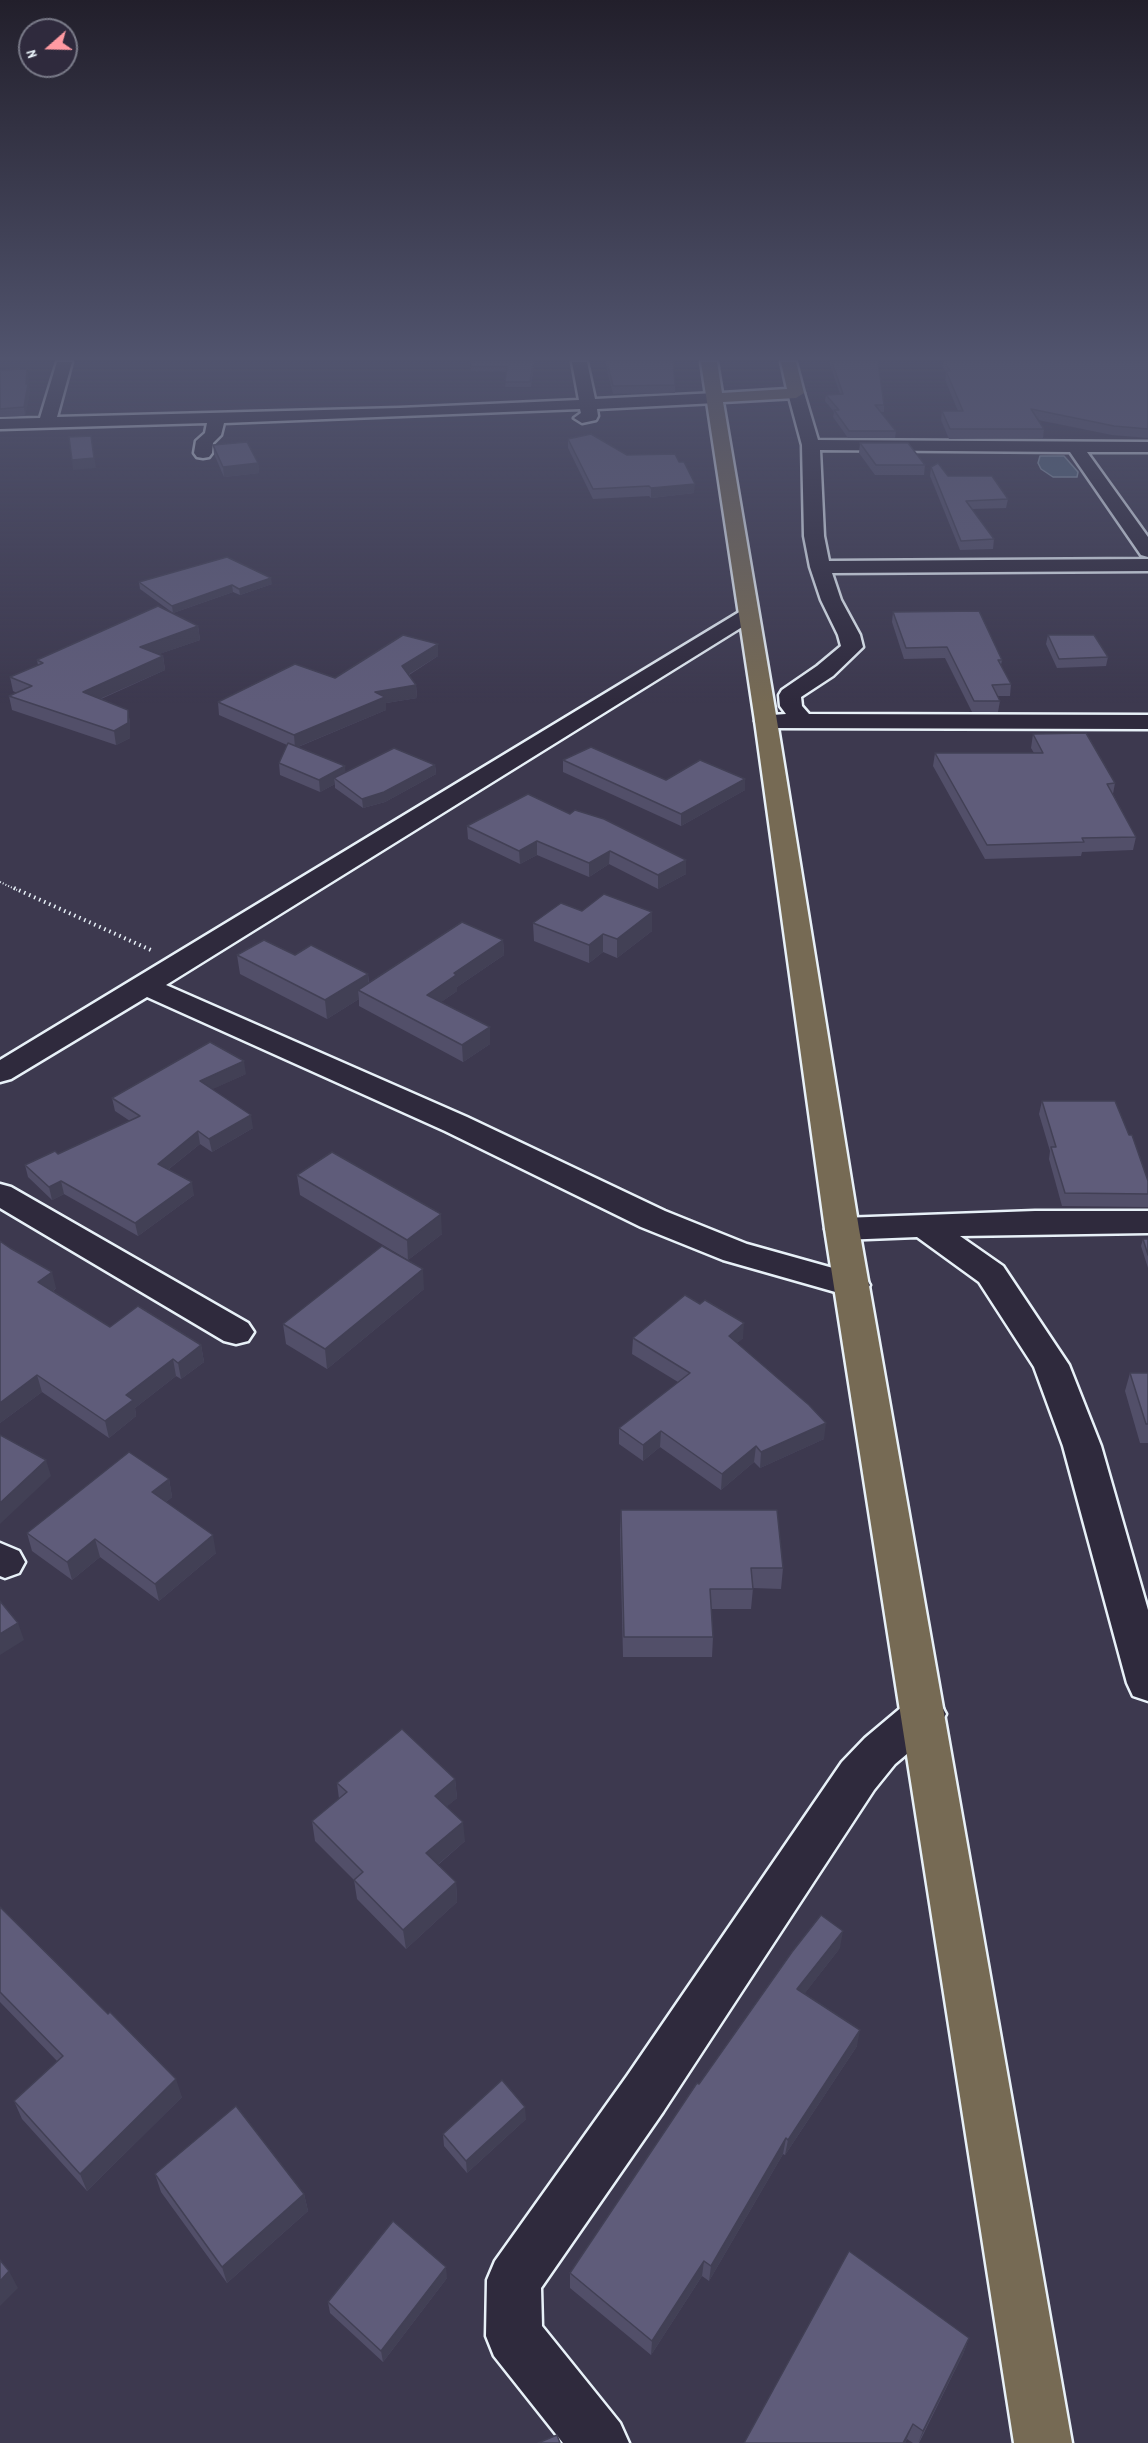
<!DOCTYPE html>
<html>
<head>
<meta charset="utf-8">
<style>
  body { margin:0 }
  #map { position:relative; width:1148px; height:2443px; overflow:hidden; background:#3d394f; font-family:Dekko,sans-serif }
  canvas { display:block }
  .north { position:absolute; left:18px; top:18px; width:60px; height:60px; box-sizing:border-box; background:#2f2a3d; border:2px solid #797a88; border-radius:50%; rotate:250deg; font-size:16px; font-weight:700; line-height:24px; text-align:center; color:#e8f1f8 }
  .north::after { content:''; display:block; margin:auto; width:21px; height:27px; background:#ff9aa2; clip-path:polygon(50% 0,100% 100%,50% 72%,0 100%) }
</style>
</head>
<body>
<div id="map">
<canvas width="1148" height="2443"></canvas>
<div class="north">N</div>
</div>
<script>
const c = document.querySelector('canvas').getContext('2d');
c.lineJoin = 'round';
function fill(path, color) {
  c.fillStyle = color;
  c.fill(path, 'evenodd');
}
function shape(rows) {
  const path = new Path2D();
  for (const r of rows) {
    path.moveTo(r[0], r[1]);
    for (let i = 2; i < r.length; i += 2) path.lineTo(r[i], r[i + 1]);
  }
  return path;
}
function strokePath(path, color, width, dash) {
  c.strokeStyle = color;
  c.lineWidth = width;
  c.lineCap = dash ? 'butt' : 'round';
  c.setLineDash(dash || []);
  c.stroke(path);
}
const water = shape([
  [1040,456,1064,456,1078,472,1077,477,1053,477,1041,469,1038,463,1040,456]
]);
fill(water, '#51677c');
strokePath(water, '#8d9eae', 1.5);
const minor = shape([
  [57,362,72,362,57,417,400,408,579,400,572,362,587,362,595,399,716,393,724,398,716,403,597,409,598,416,596,420,582,423,574,418,581,413,580,409,224,423,221,435,213,443,212,453,209,457,203,458,197,457,194,453,196,441,205,433,207,423,0,429,0,419,40,418,57,362],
  [796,388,804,393,818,440,1148,442,1148,452,1087,452,1148,537,1148,557,1141,555,1070,452,820,450,824,536,829,561,1148,559,1148,571,832,573,841,600,860,635,863,647,833,676,801,697,802,706,809,714,1148,715,1148,729,766,728,758,726,755,721,758,716,786,714,780,706,779,695,782,690,817,666,841,646,838,635,821,600,810,567,804,536,802,445,788,393,796,388],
  [748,609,755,611,758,615,755,619,166,985,467,1117,665,1211,747,1244,865,1277,870,1285,865,1293,853,1297,723,1260,641,1227,445,1131,147,997,11,1079,0,1082,0,1060,741,611,748,609],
  [0,1184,11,1187,248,1323,254,1332,248,1341,236,1344,224,1341,0,1208,0,1184],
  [1035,1211,1148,1211,1148,1233,960,1236,1003,1266,1069,1365,1101,1446,1148,1610,1148,1701,1133,1696,1127,1683,1063,1446,1034,1367,979,1282,917,1237,842,1240,830,1237,825,1229,830,1221,842,1218,1035,1211],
  [0,1543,19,1551,25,1562,19,1573,5,1578,0,1576,0,1543],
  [924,1696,939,1701,946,1714,939,1727,895,1764,874,1790,663,2112,541,2288,542,2326,620,2423,629,2443,563,2443,494,2356,486,2336,487,2280,495,2261,627,2076,842,1762,865,1738,909,1701,924,1696]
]);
const major = shape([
  [701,362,717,362,722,393,787,389,781,362,796,362,804,393,796,398,723,402,777,721,859,1229,1072,2443,1014,2443,825,1229,755,721,701,362]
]);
strokePath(minor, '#e8f1f8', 5);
strokePath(major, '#e8f1f8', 5);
strokePath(shape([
  [0,882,17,890]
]), '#e8f1f8', 2, [1, 2]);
strokePath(shape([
  [14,888,153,951]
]), '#e8f1f8', 4, [1.5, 4]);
fill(minor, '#2f2a3d');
fill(major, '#766a54');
fill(shape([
  [534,362,531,387,505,387,507,372,471,371,471,367],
  [605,362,673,362,673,367,675,385,675,393,613,394],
  [829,362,878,362,884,405,884,412,880,412,896,431,895,438,848,438,833,417,834,412,825,401,826,395,840,394],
  [943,362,1148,362,1148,438,1112,435,1038,420,1044,429,1043,438,949,439,941,420,942,411,958,411,945,380,946,373,942,366],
  [0,370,29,377,28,384,30,392,25,416,0,417],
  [568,439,694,493,651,498,649,496,593,499,568,448],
  [860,443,925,465,924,475,875,475,859,453],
  [213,445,258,463,259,473,224,477,214,454],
  [931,467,948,476,1008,499,1006,508,972,509,994,539,993,549,960,550,930,476],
  [139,582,272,584,240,595,233,592,173,613,140,589],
  [893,612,1002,660,1001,665,1011,684,1010,696,997,696,1000,701,998,712,972,712,945,658,904,659,892,622],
  [198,626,200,640,159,654,163,656,165,670,101,699,128,710,130,724,130,738,116,745,12,710,9,696,17,693,13,691,10,677,38,665,37,660],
  [1048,635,1108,657,1106,666,1057,668,1046,644],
  [438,644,438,656,409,675,416,685,417,698,386,703,386,710,298,747,345,773,435,765,436,774,385,802,363,808,335,788,335,784,320,792,280,775,279,763,287,745,219,715,218,702,335,678],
  [1033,734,1115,783,1113,794,1136,837,1133,850,1082,852,1081,856,985,859,933,766,935,753,1034,753,1031,748],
  [563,760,666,780,745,790,681,826,563,772],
  [570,814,686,860,686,874,658,889,609,864,589,877,537,855,520,864,468,839,467,826],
  [582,911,652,912,652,931,617,958,603,952,589,963,534,941,533,923],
  [503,940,504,955,457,987,457,991,441,1002,490,1044,463,1062,359,1006,359,999,327,1019,240,974,237,955,295,955,368,974,369,983],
  [246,1074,212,1089,253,1128,212,1152,200,1144,169,1169,194,1195,138,1236,64,1194,52,1200,28,1177,25,1165,58,1154,130,1121,115,1111,112,1098],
  [1042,1101,1148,1181,1148,1207,1062,1206,1049,1159,1050,1151,1039,1114],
  [297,1175,442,1234,408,1260,300,1195],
  [1143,1239,1148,1239,1148,1268,1141,1246],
  [0,1241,56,1288,53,1291,110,1327,201,1345,204,1362,181,1379,176,1376,135,1408,136,1416,109,1438,42,1392,0,1423],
  [424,1289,327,1369,286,1344,283,1324],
  [633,1338,743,1338,737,1343,824,1439,760,1468,754,1462,721,1490,660,1447,643,1461,619,1444,619,1428,678,1382,632,1354],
  [1130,1373,1148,1373,1148,1443,1140,1443,1125,1391],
  [169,1479,172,1497,166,1502,216,1553,159,1601,100,1557,72,1580,32,1551,27,1533],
  [621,1510,783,1568,781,1589,753,1588,751,1609,711,1609,713,1637,712,1657,623,1657,620,1530],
  [455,1779,457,1798,447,1806,465,1841,438,1865,456,1882,457,1902,406,1949,357,1899,354,1880,315,1841,312,1821,339,1799,337,1783],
  [0,1907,182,2097,87,2191,22,2119,14,2101,57,2061,0,2002],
  [840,1948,804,1994,857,2046,785,2155,783,2154,709,2281,702,2276,651,2355,570,2288,570,2273,699,2084],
  [526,2119,467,2173,444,2146,443,2134],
  [155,2174,304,2194,308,2211,227,2283,161,2192],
  [447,2278,383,2362,330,2313,328,2302],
  [969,2338,963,2354,919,2443,913,2443,907,2439,905,2443,744,2443]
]), '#524f69');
fill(shape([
  [27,369,29,377,28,385,28,384,30,392,25,416,24,407],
  [91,436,96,468,73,470,72,460],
  [258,463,259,473,224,477,223,467],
  [695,484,694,493,651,498,651,488],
  [271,578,272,584,240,595,239,589],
  [232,585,233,592,173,613,172,606],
  [198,626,200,640,142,660,140,647],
  [438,644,438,656,403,678,402,666],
  [163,656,165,670,86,705,83,692],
  [416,685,417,698,386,703,386,710,295,748,294,735,375,692],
  [128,710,130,724,130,738,116,745,114,731],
  [435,765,436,774,385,802,363,808,362,799],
  [345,766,346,778,334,778,335,784,320,792,319,780],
  [745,779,745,790,681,826,681,814],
  [537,841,537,855,520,864,519,851],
  [610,851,609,864,589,877,589,863],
  [686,860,686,874,658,889,658,875],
  [652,912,652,931,617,958,617,939],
  [603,934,603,952,589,963,589,945],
  [503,940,504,955,457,987,457,991,428,1011,427,995,454,973],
  [368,974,369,992,358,990,359,999,327,1019,325,1000],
  [490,1027,490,1044,463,1062,462,1045],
  [244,1061,246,1074,202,1094,200,1081],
  [251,1115,253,1128,212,1152,209,1139],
  [198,1131,200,1144,160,1176,158,1164],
  [61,1181,64,1194,52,1200,49,1187],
  [192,1182,194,1195,138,1236,135,1223],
  [441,1214,442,1234,408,1260,407,1240],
  [423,1269,424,1289,327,1369,325,1349],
  [52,1272,56,1288,43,1299,38,1282],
  [744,1323,743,1338,727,1352,729,1336],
  [201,1345,204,1362,181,1379,178,1363],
  [173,1359,176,1376,135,1408,136,1416,109,1438,105,1421,126,1395],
  [37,1375,42,1392,0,1423,0,1403],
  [826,1423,824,1439,760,1468,761,1452],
  [661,1431,660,1447,643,1461,643,1445],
  [756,1446,754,1462,721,1490,722,1474],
  [46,1460,51,1476,0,1524,0,1503],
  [169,1479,172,1497,156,1510,152,1492],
  [213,1535,216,1553,159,1601,155,1584],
  [95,1539,100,1557,72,1580,67,1562],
  [18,1623,24,1640,0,1655,0,1634],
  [455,1779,457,1798,437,1815,435,1796],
  [463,1822,465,1841,428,1873,426,1853],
  [456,1882,457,1902,406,1949,403,1930],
  [843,1931,840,1948,795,2006,797,1989],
  [860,2030,857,2046,785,2155,788,2140],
  [176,2079,182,2097,87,2191,80,2174],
  [525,2107,526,2119,467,2173,466,2161],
  [786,2138,783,2154,709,2281,711,2266],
  [304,2194,308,2211,227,2283,222,2267],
  [704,2261,702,2276,651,2355,652,2341],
  [446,2267,447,2278,383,2362,381,2351],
  [9,2271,18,2288,0,2306,0,2281],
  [969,2338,963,2354,918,2443,923,2431],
  [913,2424,905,2443,903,2443]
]), '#424055');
const building = shape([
  [472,362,533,362,530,382,505,382,507,367,471,367,472,362],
  [607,362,673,362,675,385,613,386,607,362],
  [832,362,878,362,884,405,875,405,896,431,849,431,834,410,839,410,826,395,843,394,832,362],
  [945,362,1148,362,1148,429,1114,426,1031,409,1044,429,950,429,942,411,963,411,946,371,950,371,945,362],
  [27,369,26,384,28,384,24,407,0,409,0,370,27,369],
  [591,434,627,455,675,454,679,462,684,462,695,484,651,488,649,486,593,489,568,439,591,434],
  [91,436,94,458,72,460,69,437,91,436],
  [247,442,258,463,223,467,213,445,247,442],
  [860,443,908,443,925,465,876,465,860,443],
  [938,463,948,476,992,476,1008,499,966,501,994,539,961,541,931,467,938,463],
  [227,557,271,578,239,589,232,585,172,606,139,582,227,557],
  [158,606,198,626,140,647,163,656,83,692,128,710,128,723,114,731,9,696,32,686,10,677,43,663,37,660,158,606],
  [979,611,1002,660,998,660,1011,684,992,685,1000,701,974,701,947,647,906,648,893,612,979,611],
  [403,635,438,644,402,666,416,685,375,692,385,697,294,735,218,702,295,664,335,678,403,635],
  [1048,635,1094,635,1108,657,1059,659,1048,635],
  [1086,733,1115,783,1107,784,1136,837,1082,838,1084,842,987,845,935,753,1043,753,1033,734,1086,733],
  [288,743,345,766,319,780,279,763,288,743],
  [591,747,666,780,700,760,745,779,681,814,563,760,591,747],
  [394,748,435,765,384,792,362,799,334,778,394,748],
  [528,794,570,814,575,810,604,819,686,860,658,875,610,851,589,863,537,841,519,851,467,826,528,794],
  [604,894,652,912,617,939,603,934,589,945,533,923,561,903,582,911,604,894],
  [462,922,503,940,454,973,456,975,427,995,490,1027,462,1045,358,990,462,922],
  [264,940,295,955,311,945,368,974,325,1000,237,955,264,940],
  [210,1042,244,1061,200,1081,251,1115,209,1139,198,1131,158,1164,192,1182,135,1223,61,1181,49,1187,25,1165,55,1151,58,1154,140,1116,112,1098,210,1042],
  [1042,1101,1115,1101,1129,1135,1132,1135,1148,1181,1148,1194,1065,1193,1051,1147,1056,1147,1042,1101],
  [332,1152,441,1214,407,1240,297,1175,332,1152],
  [1143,1239,1148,1239,1148,1255,1143,1239],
  [0,1241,10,1248,52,1272,38,1282,110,1327,138,1306,201,1345,178,1363,173,1359,126,1395,133,1400,105,1421,37,1375,0,1403,0,1241],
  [382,1246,423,1269,325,1349,283,1324,382,1246],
  [685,1295,700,1304,705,1300,744,1323,729,1336,809,1405,826,1423,761,1452,756,1446,722,1474,661,1431,643,1445,619,1428,690,1373,633,1338,685,1295],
  [1130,1373,1148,1373,1148,1424,1146,1424,1130,1373],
  [0,1435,46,1460,0,1503,0,1435],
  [129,1452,169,1479,152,1492,213,1535,155,1584,95,1539,67,1562,27,1533,129,1452],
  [621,1510,777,1510,783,1568,751,1568,753,1589,710,1589,713,1637,624,1637,621,1510],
  [0,1601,18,1623,0,1634,0,1601],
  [402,1729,455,1779,435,1796,463,1822,426,1853,456,1882,403,1930,354,1880,363,1872,312,1821,347,1792,337,1783,402,1729],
  [0,1907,108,2014,110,2012,176,2079,80,2174,14,2101,63,2056,0,1992,0,1907],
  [821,1915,843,1931,797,1989,860,2030,788,2140,786,2138,711,2266,704,2261,652,2341,570,2273,697,2083,699,2084,792,1952,821,1915],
  [502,2080,525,2107,466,2161,443,2134,502,2080],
  [236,2106,304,2194,222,2267,155,2174,236,2106],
  [393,2221,446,2267,381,2351,328,2302,393,2221],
  [849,2251,969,2338,923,2431,913,2424,903,2443,744,2443,849,2251],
  [0,2260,9,2271,0,2281,0,2260],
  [557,2435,560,2443,538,2443,557,2435]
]);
fill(building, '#5f5c7a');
strokePath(building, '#424055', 1.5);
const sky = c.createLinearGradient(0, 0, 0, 704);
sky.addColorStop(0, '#221f2b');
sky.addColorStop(0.51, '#51546e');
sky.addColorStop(1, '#51546e00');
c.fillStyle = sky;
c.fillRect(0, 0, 1148, 704);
</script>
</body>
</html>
